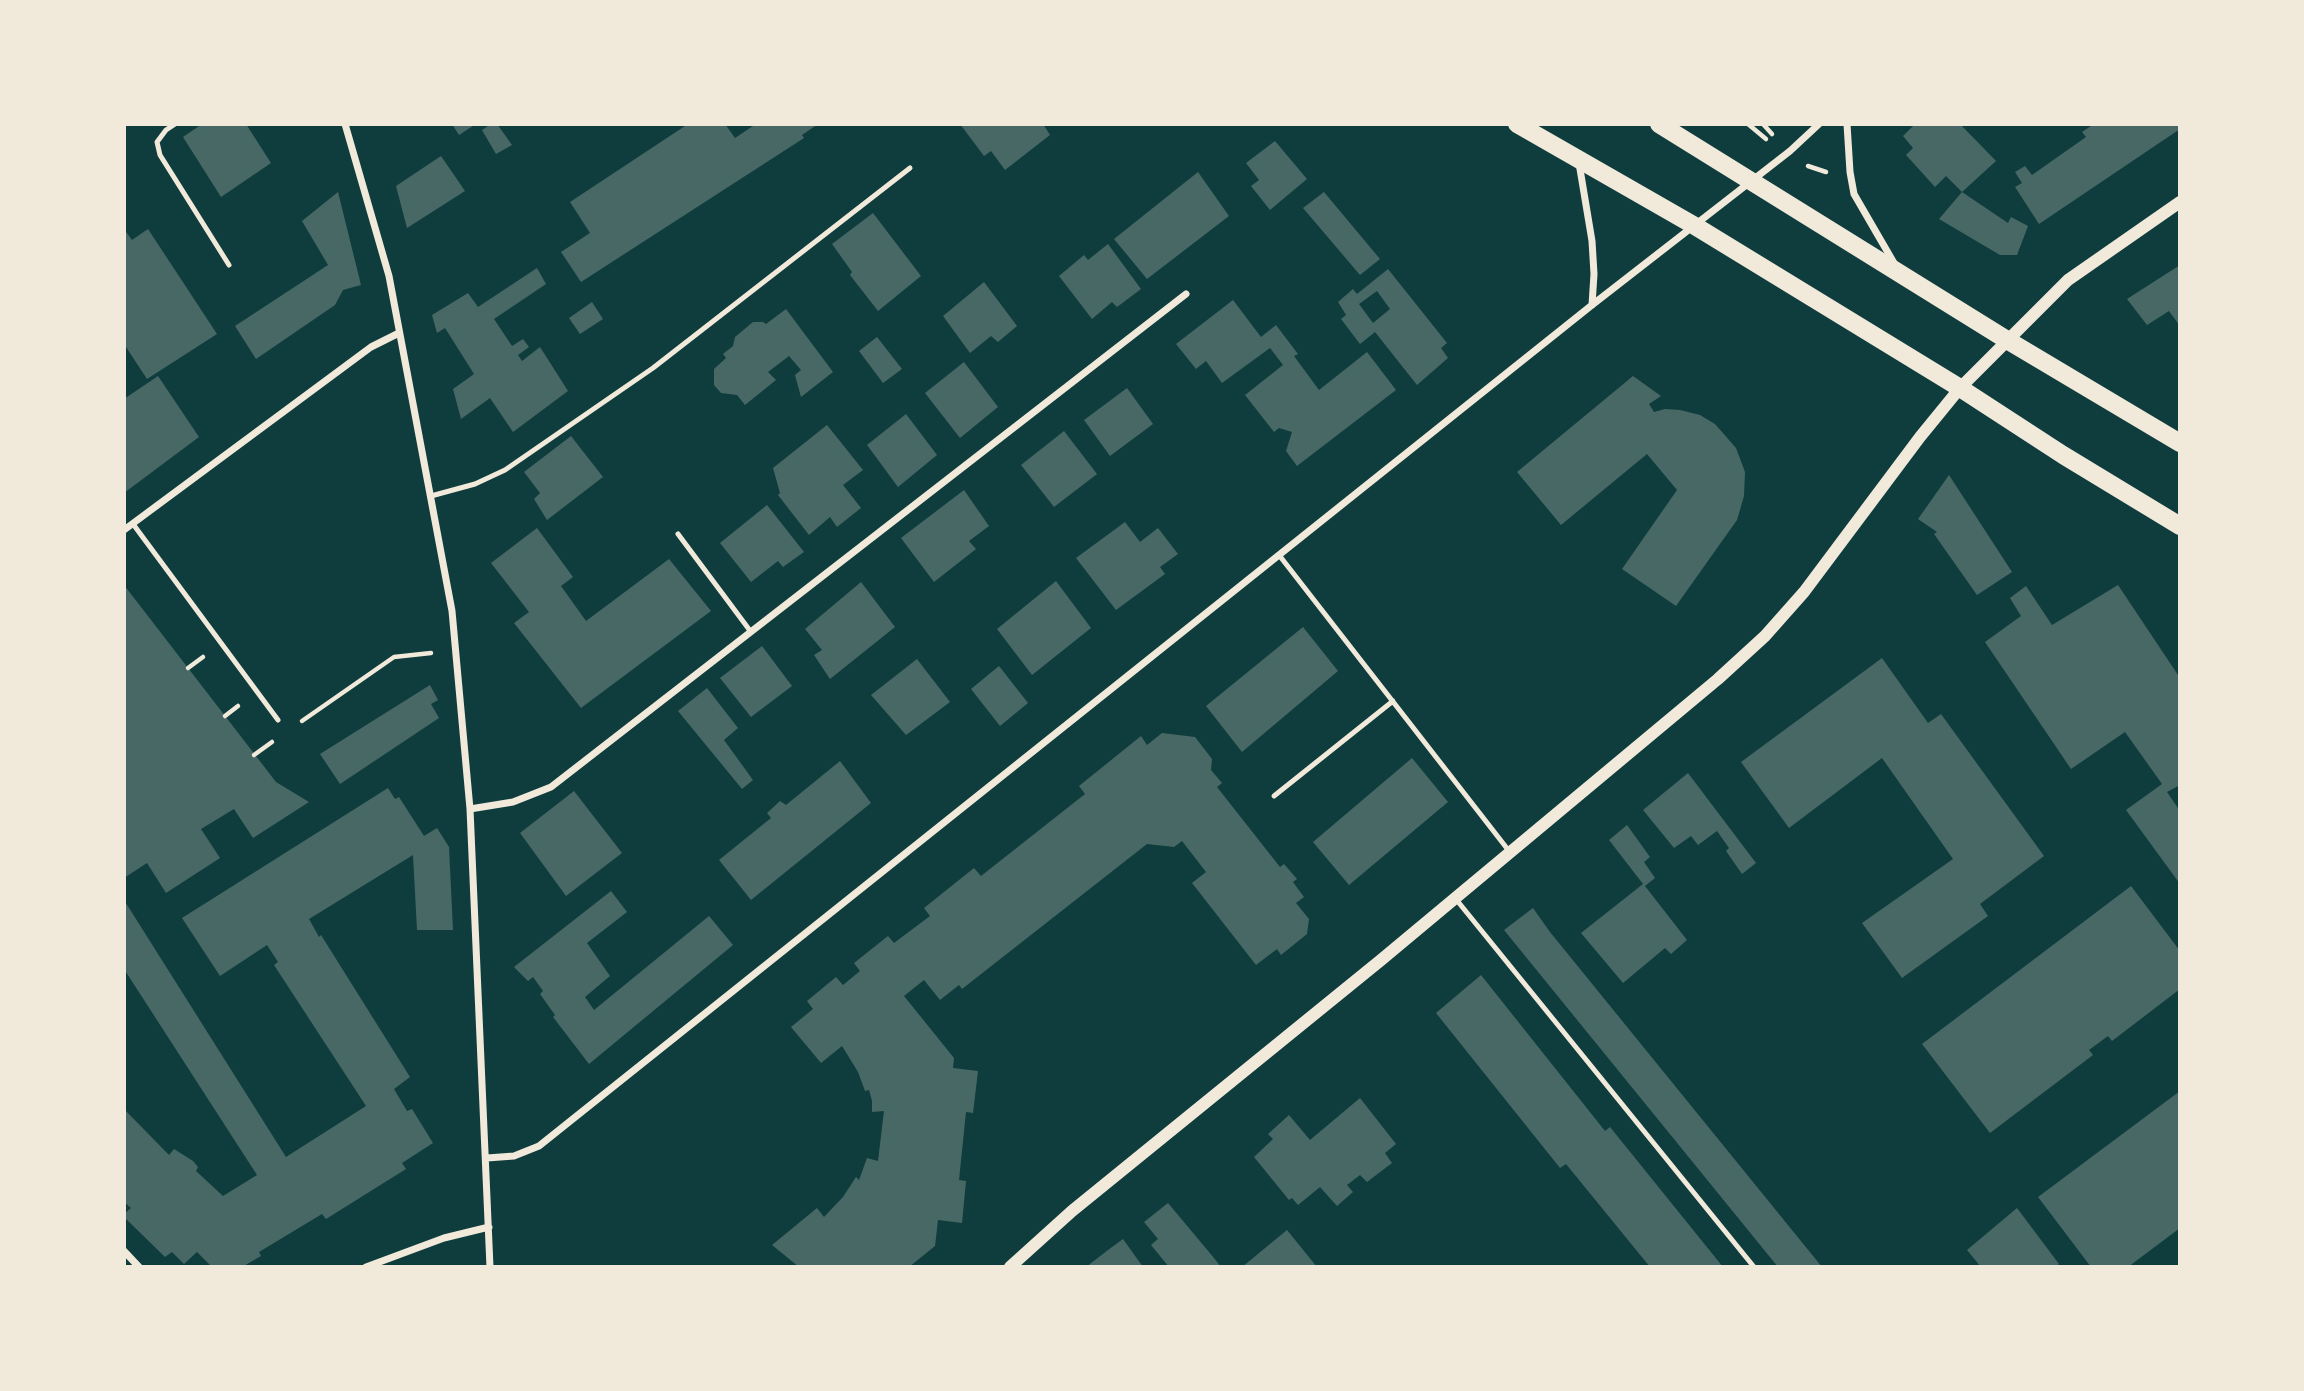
<!DOCTYPE html>
<html>
<head>
<meta charset="utf-8">
<style>
  body { margin:0 }
  #map { position:relative; width:2304px; height:1391px; overflow:hidden; background:#0f3d3e; font-family:"Titillium Web",sans-serif }
  canvas { display:block }
  .frame { position:absolute; inset:0; border:126px solid #f1e9da; pointer-events:none }
</style>
</head>
<body>
<div id="map">
<canvas width="2304" height="1391"></canvas>
<div class="frame"></div>
</div>
<script>
const c = document.querySelector('canvas').getContext('2d');
c.lineJoin = 'round';
function fill(path, color) {
  c.fillStyle = color;
  c.fill(path, 'evenodd');
}
function shape(rows) {
  const path = new Path2D();
  for (const r of rows) {
    path.moveTo(r[0], r[1]);
    for (let i = 2; i < r.length; i += 2) path.lineTo(r[i], r[i + 1]);
  }
  return path;
}
function strokePath(path, color, width, dash) {
  c.strokeStyle = color;
  c.lineWidth = width;
  c.lineCap = dash ? 'butt' : 'round';
  c.setLineDash(dash || []);
  c.stroke(path);
}
fill(shape([
  [202,124,246,124,271,163,221,197,183,137],
  [452,124,476,124,459,135],
  [491,124,497,124,512,145,496,154,482,130],
  [688,124,725,124,735,138,756,124,818,124,802,135,804,138,581,282,561,252,590,233,570,202],
  [960,124,1043,124,1050,135,1005,170,991,151,984,156],
  [1915,124,1960,124,1996,161,1962,192,2008,223,2011,217,2028,226,2017,255,2000,255,1939,219,1962,192,1946,176,1935,187,1906,155,1913,148,1903,136],
  [2094,124,2180,124,2180,129,2039,224,2015,187,2022,183,2015,172,2025,166,2032,175,2086,137,2082,132],
  [1275,141,1307,179,1270,210,1251,186,1259,180,1246,163],
  [441,156,465,191,407,228,396,186],
  [1198,172,1229,216,1147,279,1114,239],
  [338,192,361,285,343,290,335,305,256,359,235,326,328,265,302,221],
  [1324,192,1380,259,1360,275,1303,208],
  [873,213,921,276,878,311,850,275,852,272,832,244],
  [124,229,132,240,148,229,217,334,147,379,124,344],
  [1108,244,1141,289,1117,307,1112,302,1092,319,1059,276,1084,255,1088,260],
  [2180,265,2180,326,2169,311,2147,325,2127,299],
  [537,268,546,284,494,319,512,346,523,339,529,347,518,355,522,361,540,347,568,391,513,432,490,398,461,419,453,389,474,374,445,328,437,333,432,315,468,293,478,307],
  [1388,269,1447,343,1441,348,1448,358,1417,385,1375,332,1360,344,1341,319,1346,315,1338,302,1353,289,1357,294],
  [1377,291,1390,309,1373,323,1359,304],
  [984,282,1017,326,998,342,991,336,970,353,943,316],
  [1233,300,1261,337,1276,325,1298,354,1294,356,1319,390,1367,352,1396,390,1297,466,1286,451,1292,432,1279,428,1274,432,1245,395,1283,365,1270,348,1222,383,1206,361,1196,369,1176,344],
  [592,302,603,319,580,334,569,318],
  [786,309,833,372,801,397,795,375,801,370,789,356,768,372,776,380,745,405,737,395,721,393,714,385,714,369,726,358,723,354,733,346,735,337,753,322,763,322,766,324],
  [877,337,902,369,883,383,859,351],
  [964,362,998,407,960,438,925,393],
  [158,376,199,437,124,493,124,399],
  [1633,376,1661,396,1649,404,1654,412,1665,409,1680,410,1700,415,1715,424,1736,448,1745,472,1744,496,1737,520,1676,606,1622,569,1677,490,1647,454,1561,525,1517,472],
  [1127,388,1153,424,1110,456,1084,420],
  [906,414,937,455,898,487,867,445],
  [827,425,863,470,843,485,861,508,837,527,830,517,809,535,778,495,780,493,773,468],
  [1064,431,1097,474,1054,507,1021,465],
  [571,436,603,477,547,520,534,499,540,493,524,472],
  [1949,475,2012,572,1977,595,1934,534,1937,532,1918,519],
  [964,490,989,526,969,541,976,549,934,582,901,538],
  [767,505,804,552,783,567,778,561,751,582,720,543],
  [1125,522,1140,542,1158,528,1178,554,1160,567,1165,574,1116,610,1076,558],
  [537,528,573,577,561,586,586,621,669,559,711,611,581,708,514,623,529,612,491,563],
  [1056,581,1091,628,1032,675,997,629],
  [861,582,895,627,830,679,814,655,822,650,805,629],
  [124,585,276,782,309,802,253,838,234,809,201,829,220,858,166,893,147,863,124,878],
  [2118,585,2180,678,2180,785,2167,792,2180,811,2180,884,2126,810,2162,784,2125,732,2071,769,1985,642,2021,616,2010,598,2026,586,2052,625],
  [1303,627,1338,671,1242,752,1206,706],
  [762,646,792,686,751,717,720,678],
  [1882,658,1928,723,1941,714,2044,856,1980,904,1988,916,1902,978,1862,923,1953,859,1882,758,1789,828,1741,762],
  [917,659,950,702,906,735,871,695],
  [999,666,1028,703,1000,726,971,689],
  [430,685,438,700,431,704,439,718,340,784,320,754],
  [707,688,738,728,724,740,753,780,742,789,678,711],
  [1162,733,1195,737,1212,759,1211,770,1222,783,1217,787,1280,867,1284,864,1297,879,1293,882,1304,897,1296,903,1309,919,1307,934,1281,955,1277,949,1256,965,1192,883,1206,872,1182,841,1174,847,1147,844,962,989,959,985,940,1000,924,980,904,996,954,1058,953,1068,978,1071,973,1113,966,1112,959,1180,966,1181,962,1223,938,1220,935,1246,909,1267,799,1267,772,1245,817,1208,824,1217,843,1197,856,1177,859,1180,867,1158,878,1161,884,1111,872,1112,872,1101,869,1090,865,1091,858,1072,842,1046,821,1063,791,1027,813,1009,807,1001,836,977,843,985,860,971,854,963,888,936,894,943,930,916,924,908,974,868,981,876,1085,794,1079,786,1141,736,1147,745],
  [1412,758,1448,802,1349,885,1313,842],
  [840,761,871,803,751,900,719,860,771,818,767,813,780,801,786,805],
  [1688,773,1756,863,1742,874,1726,851,1729,848,1717,831,1698,845,1691,836,1674,848,1643,810],
  [388,788,395,799,399,797,424,836,437,828,449,847,453,930,417,930,413,855,309,919,319,937,321,935,410,1077,394,1089,407,1111,412,1109,433,1143,402,1163,406,1169,326,1219,322,1214,259,1252,261,1256,242,1267,212,1267,197,1252,184,1264,172,1252,165,1257,124,1217,124,1214,131,1208,124,1202,124,1109,169,1155,174,1149,193,1161,198,1167,196,1171,223,1196,257,1175,124,969,124,900,286,1157,366,1106,274,965,278,962,267,945,220,976,182,918],
  [574,791,622,853,566,896,520,833],
  [1627,825,1650,857,1644,862,1655,878,1645,886,1687,940,1671,954,1665,948,1623,983,1581,933,1643,884,1609,840],
  [2131,886,2180,951,2180,989,2112,1041,2108,1036,2089,1050,2093,1055,1990,1133,1922,1044],
  [611,891,627,912,587,943,610,976,585,997,594,1010,709,916,733,945,589,1064,553,1017,555,1015,540,994,543,991,533,977,528,981,514,967],
  [1533,908,1550,932,1822,1267,1778,1267,1504,930],
  [1481,975,1605,1131,1610,1127,1723,1267,1650,1267,1566,1164,1560,1168,1436,1013],
  [2180,1091,2180,1228,2128,1267,2091,1267,2038,1197],
  [1360,1098,1396,1144,1385,1153,1392,1163,1367,1182,1360,1175,1347,1185,1353,1192,1337,1206,1320,1187,1298,1205,1292,1198,1289,1200,1254,1157,1273,1139,1268,1134,1289,1115,1310,1140],
  [1168,1203,1214,1258,1221,1267,1169,1267,1151,1245,1158,1239,1144,1222],
  [2017,1208,2059,1264,2055,1267,1981,1267,1967,1250],
  [1287,1230,1317,1267,1242,1267],
  [1123,1239,1143,1267,1086,1267,1108,1250]
]), '#486865');
strokePath(shape([
  [1748,124,1766,139],
  [1763,124,1772,134],
  [1808,166,1826,172],
  [188,668,203,657],
  [225,716,238,706],
  [302,721,394,657,431,653],
  [254,755,272,742]
]), '#f1e9da', 4.5);
strokePath(shape([
  [175,124,166,130,157,142,160,155,229,265],
  [431,496,475,484,505,470,653,368,910,168],
  [133,524,278,720],
  [678,534,751,632],
  [1279,555,1509,851],
  [1274,796,1393,701],
  [1455,898,1754,1267]
]), '#f1e9da', 5);
strokePath(shape([
  [345,124,389,276,452,611,470,809,490,1267],
  [1847,124,1850,172,1854,194,1894,263],
  [1579,163,1592,241,1594,274,1592,305],
  [124,530,371,347,399,333],
  [470,809,513,802,551,787,1186,294],
  [487,1158,514,1156,539,1146,1592,305,1790,151,1819,124],
  [124,1251,139,1267],
  [366,1267,444,1238,489,1227]
]), '#f1e9da', 7);
strokePath(shape([
  [1010,1267,1072,1211,1381,960,1718,679,1765,636,1804,592,1920,437,1960,388,2068,280,2180,202]
]), '#f1e9da', 12);
strokePath(shape([
  [1517,124,1695,226,1960,388,2063,455,2180,526],
  [1659,124,2007,340,2180,443]
]), '#f1e9da', 18);
</script>
</body>
</html>
